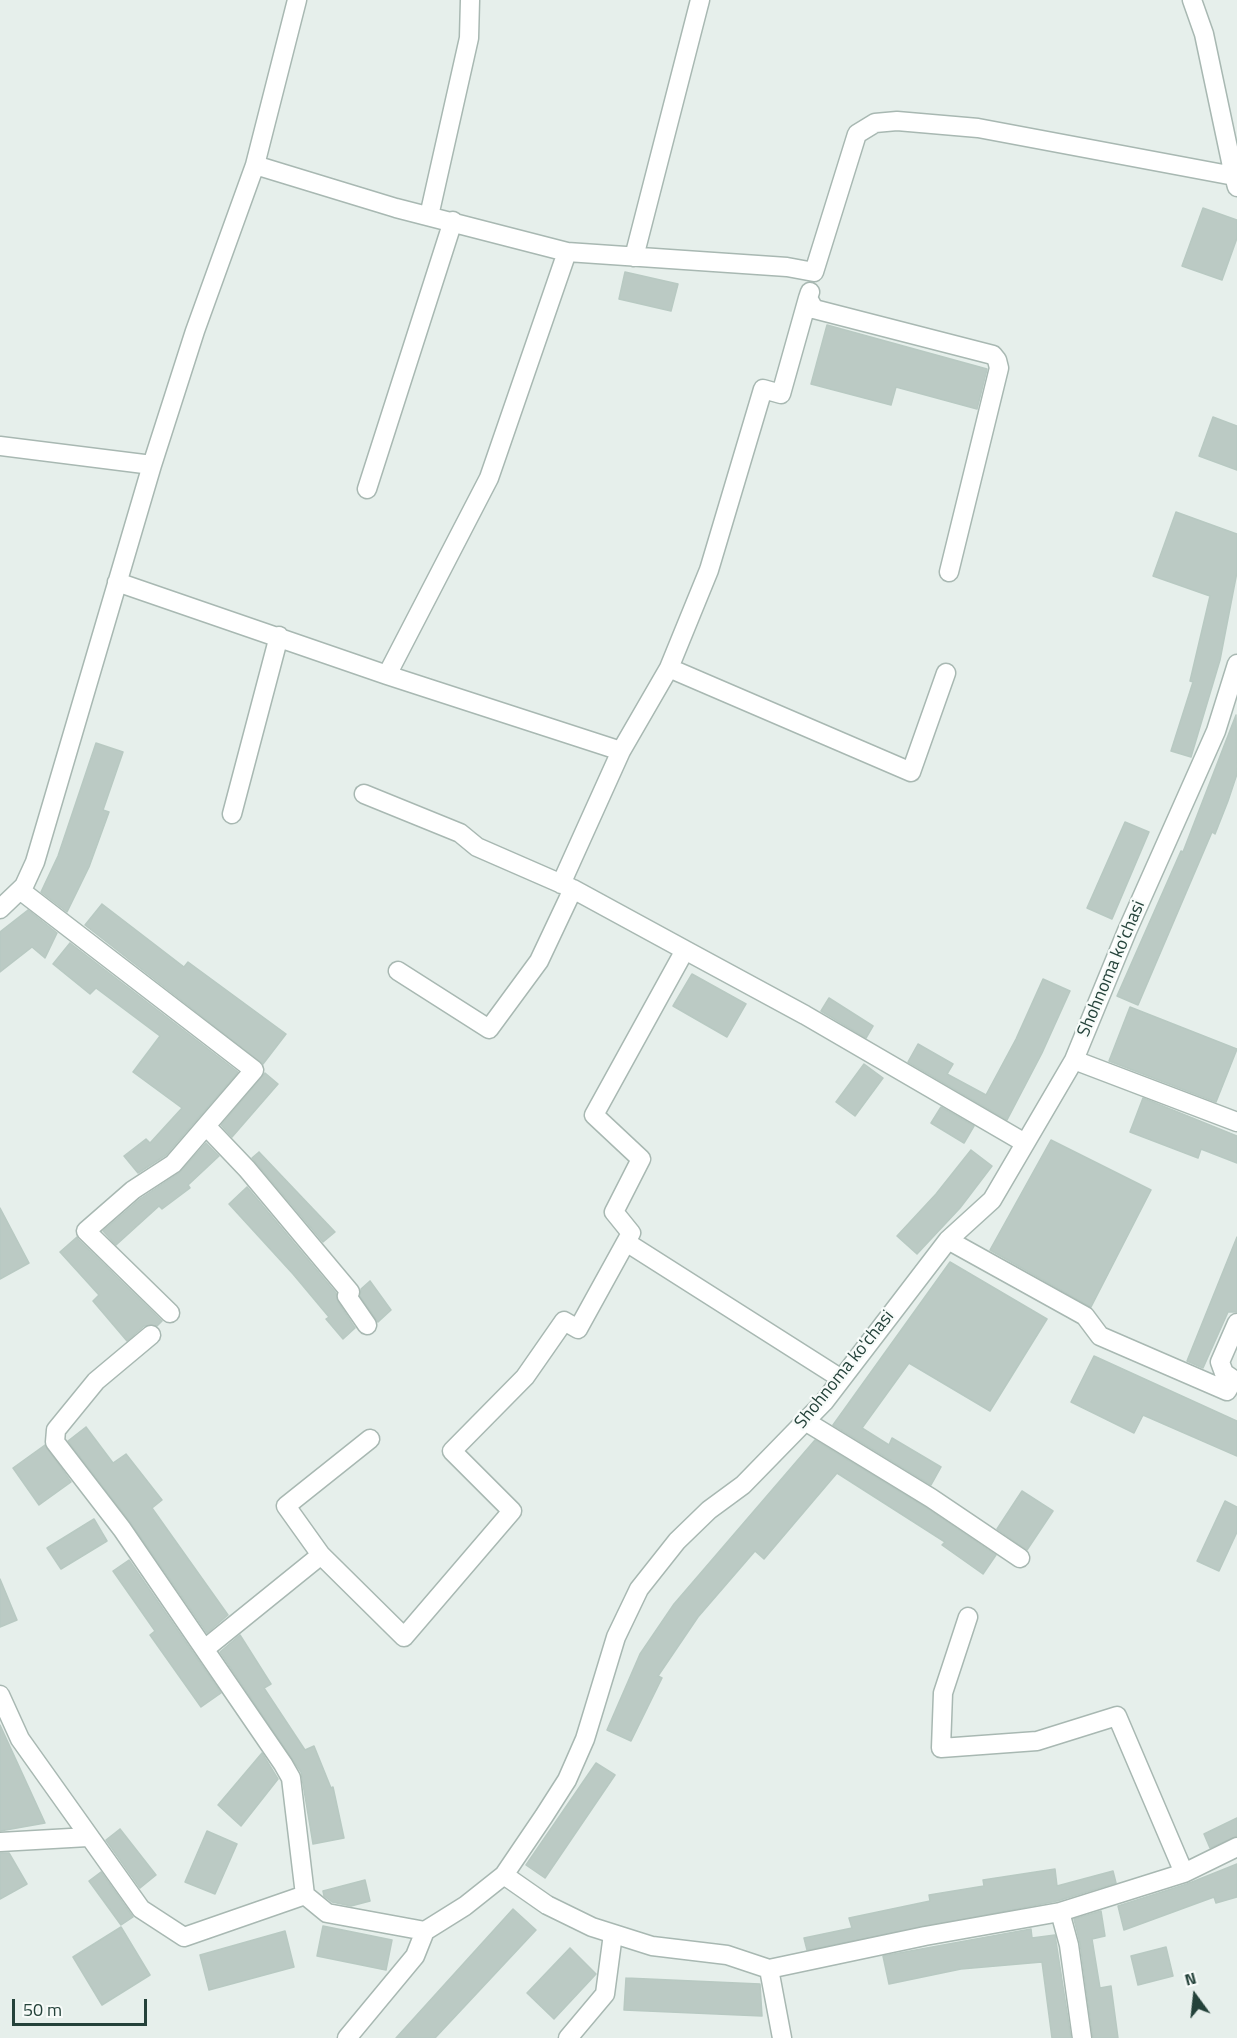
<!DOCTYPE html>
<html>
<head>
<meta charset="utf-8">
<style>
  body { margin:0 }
  #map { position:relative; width:1237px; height:2038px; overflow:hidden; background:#e6efeb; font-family:"Titillium Web",sans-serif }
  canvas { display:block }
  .north { position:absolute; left:1165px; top:1966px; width:60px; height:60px; -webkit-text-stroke:4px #f7fbf9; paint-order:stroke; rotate:345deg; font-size:16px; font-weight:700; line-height:24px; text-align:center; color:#24423a }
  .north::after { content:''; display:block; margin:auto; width:21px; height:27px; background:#24423a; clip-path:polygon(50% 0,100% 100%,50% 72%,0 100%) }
  .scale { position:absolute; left:12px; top:1999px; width:135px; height:27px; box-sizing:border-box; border:3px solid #24423a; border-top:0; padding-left:8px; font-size:18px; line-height:21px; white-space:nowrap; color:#24423a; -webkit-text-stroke:4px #f7fbf9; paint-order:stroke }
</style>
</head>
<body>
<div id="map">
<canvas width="1237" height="2038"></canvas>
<div class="north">N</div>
<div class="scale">50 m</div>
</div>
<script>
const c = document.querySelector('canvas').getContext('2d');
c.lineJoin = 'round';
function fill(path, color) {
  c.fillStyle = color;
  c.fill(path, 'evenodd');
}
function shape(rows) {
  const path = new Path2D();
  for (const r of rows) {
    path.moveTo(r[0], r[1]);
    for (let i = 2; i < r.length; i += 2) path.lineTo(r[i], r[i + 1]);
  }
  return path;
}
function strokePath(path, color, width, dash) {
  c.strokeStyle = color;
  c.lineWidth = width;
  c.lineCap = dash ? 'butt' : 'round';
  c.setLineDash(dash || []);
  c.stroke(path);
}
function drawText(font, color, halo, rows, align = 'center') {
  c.font = font + ' "Titillium Web",sans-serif';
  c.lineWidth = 4.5;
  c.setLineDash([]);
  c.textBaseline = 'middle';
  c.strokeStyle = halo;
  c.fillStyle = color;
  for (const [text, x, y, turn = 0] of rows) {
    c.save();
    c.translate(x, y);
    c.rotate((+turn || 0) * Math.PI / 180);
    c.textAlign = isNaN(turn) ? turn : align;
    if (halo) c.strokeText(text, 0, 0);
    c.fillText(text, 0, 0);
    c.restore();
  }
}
const building = shape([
  [1203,208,1237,220,1237,238,1222,280,1182,266,1203,208],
  [625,272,678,284,671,311,619,299,625,272],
  [827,325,987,369,977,409,896,387,891,405,811,384,827,325],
  [1213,417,1237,426,1237,470,1199,456,1213,417],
  [1176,512,1237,534,1237,572,1220,660,1191,757,1171,751,1193,682,1190,681,1210,596,1153,576,1176,512],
  [1236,715,1237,774,1228,801,1215,834,1212,832,1138,1005,1117,996,1181,851,1183,852,1236,715],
  [96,743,123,752,103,810,109,812,89,867,67,912,41,892,58,856,96,743],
  [1125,822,1149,832,1112,919,1087,908,1125,822],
  [102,904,184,967,188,962,286,1034,263,1064,85,925,102,904],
  [28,910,57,933,45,958,32,947,0,972,0,932,28,910],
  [70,943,238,1072,166,1155,138,1173,124,1156,146,1139,150,1143,182,1108,133,1072,160,1036,96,988,90,994,53,964,70,943],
  [692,974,746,1004,727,1037,673,1006,692,974],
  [1043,979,1070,991,1042,1053,1007,1120,908,1062,918,1044,953,1064,947,1074,986,1095,1016,1039,1043,979],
  [829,998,873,1026,866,1038,821,1011,829,998],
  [1130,1007,1237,1049,1216,1102,1109,1061,1130,1007],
  [864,1064,883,1078,855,1116,836,1102,864,1064],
  [265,1073,278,1084,232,1137,221,1125,265,1073],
  [1143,1098,1237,1136,1237,1163,1201,1149,1198,1158,1130,1132,1143,1098],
  [941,1107,974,1126,964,1143,931,1123,941,1107],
  [1051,1140,1151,1190,1091,1307,990,1250,1051,1140],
  [206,1143,219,1156,188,1185,190,1188,162,1209,159,1206,116,1245,103,1231,140,1199,179,1173,206,1143],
  [971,1150,992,1166,960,1208,917,1254,897,1236,936,1194,971,1150],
  [259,1152,335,1232,323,1242,252,1158,259,1152],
  [247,1187,336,1293,338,1302,355,1328,343,1339,326,1319,329,1317,293,1274,229,1204,247,1187],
  [0,1208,29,1263,0,1279,0,1208],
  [77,1237,78,1239,162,1321,157,1326,144,1326,127,1341,93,1301,99,1295,60,1252,77,1237],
  [1237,1237,1237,1312,1228,1312,1203,1368,1187,1361,1237,1237],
  [950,1262,1047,1319,990,1411,909,1363,862,1428,889,1445,892,1438,941,1467,931,1485,833,1425,950,1262],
  [370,1281,391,1310,378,1322,360,1296,361,1289,370,1281],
  [1094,1356,1237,1421,1237,1456,1143,1415,1134,1433,1071,1402,1094,1356],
  [86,1427,113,1463,126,1454,162,1500,152,1508,228,1615,207,1633,131,1523,68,1441,86,1427],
  [815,1440,925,1507,996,1555,983,1574,942,1545,945,1542,837,1473,764,1559,755,1551,698,1617,658,1676,662,1678,631,1741,607,1730,640,1654,674,1604,815,1440],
  [45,1445,71,1482,39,1505,13,1468,45,1445],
  [1022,1491,1053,1511,1027,1550,997,1529,1022,1491],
  [1225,1501,1237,1507,1237,1532,1219,1571,1197,1561,1225,1501],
  [94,1519,107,1541,61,1569,47,1548,94,1519],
  [129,1560,221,1693,201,1707,150,1635,155,1631,113,1571,129,1560],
  [0,1579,17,1620,0,1627,0,1579],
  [240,1635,271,1684,264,1688,305,1750,314,1746,331,1788,333,1787,344,1838,313,1844,301,1772,220,1652,240,1635],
  [0,1725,45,1823,0,1831,0,1725],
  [262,1753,278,1779,241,1826,218,1805,262,1753],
  [596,1763,615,1775,545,1878,526,1865,596,1763],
  [1237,1818,1237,1836,1210,1848,1204,1834,1237,1818],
  [120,1829,156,1875,140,1888,106,1840,120,1829],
  [207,1831,237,1844,215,1894,185,1882,207,1831],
  [0,1853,9,1853,27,1884,0,1899,0,1853],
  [1237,1864,1237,1897,1216,1903,1214,1897,1124,1930,1118,1906,1187,1884,1237,1864],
  [1055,1869,1057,1886,1113,1871,1116,1883,1057,1901,807,1950,804,1938,852,1928,849,1918,930,1901,929,1895,984,1886,983,1880,1055,1869],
  [101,1872,133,1917,121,1925,89,1881,101,1872],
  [365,1880,370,1901,351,1906,332,1902,324,1896,323,1891,365,1880],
  [513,1909,536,1930,435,2038,396,2038,513,1909],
  [1101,1911,1105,1936,1092,1939,1100,1988,1111,1986,1118,2038,1093,2038,1080,1943,1074,1919,1101,1911],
  [323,1926,392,1940,386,1970,317,1956,323,1926],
  [121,1927,150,1975,102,2005,73,1957,121,1927],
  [1031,1929,1032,1938,1055,1935,1071,2038,1052,2038,1042,1962,961,1969,889,1984,883,1956,1031,1929],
  [285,1931,294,1967,209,1990,200,1955,285,1931],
  [1166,1947,1173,1976,1138,1985,1131,1956,1166,1947],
  [570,1948,596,1974,554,2019,527,1993,570,1948],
  [626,1978,760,1984,762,2016,624,2010,626,1978]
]);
fill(building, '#bbcac4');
strokePath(building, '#b8c9c2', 1.5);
const minor = shape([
  [1192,0,1204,34,1234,176],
  [255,165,396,208,567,252,787,267,814,272,857,134,875,123,897,121,978,128,1234,176,1237,187],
  [429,216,469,38,470,0],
  [634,257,700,0],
  [810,292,808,298,814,309,993,355,997,360,999,368,949,572],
  [0,446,152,465],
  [367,489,453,221],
  [117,582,387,675,621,751],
  [669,668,911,772,946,673],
  [387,675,489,478,567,252],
  [364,794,460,833,477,847,571,888],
  [232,814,279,636],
  [561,884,621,751,669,668,709,570,763,389,781,394,808,298],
  [20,890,254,1070,173,1164,133,1190,86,1231,170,1313],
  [0,909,24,886,35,862,152,465,195,331,255,165,297,0],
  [398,971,489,1029,539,961,573,889,685,950],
  [1074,1060,1237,1122],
  [207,1127,247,1169,345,1286,350,1292,347,1296,367,1325],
  [948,1240,1085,1316,1100,1336,1227,1391,1233,1380],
  [1237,1323,1220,1362,1224,1373,1237,1382],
  [151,1335,96,1381,56,1430,55,1442,122,1529,283,1764,291,1778,305,1895,327,1913,425,1931],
  [840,1378,626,1242,631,1233,614,1212,641,1159,594,1115,685,950,805,1015,1025,1143],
  [805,1421,931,1498,1020,1558],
  [321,1555,404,1637,512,1511,452,1451,525,1377,564,1321,578,1329,626,1242],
  [968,1617,943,1693,941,1748,1037,1741,1117,1716,1184,1873],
  [206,1648,321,1555,286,1506,370,1439],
  [0,1695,20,1739,141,1909,184,1937,305,1895],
  [0,1842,88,1837],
  [504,1875,547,1905,592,1927,652,1946,727,1955,769,1969,925,1936,1060,1912],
  [769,1969,782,2038],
  [347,2038,415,1956,425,1931,465,1906,504,1875,544,1816,567,1780,585,1739,616,1637,639,1589,677,1541,709,1510,743,1485,824,1402,948,1240,992,1200,1074,1060,1127,931,1216,731,1237,664],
  [568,2038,605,1994,613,1934],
  [1082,2038,1069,1945,1060,1912,1184,1873,1237,1847]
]);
strokePath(minor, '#a8b8b2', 21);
strokePath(minor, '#fff', 18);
drawText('18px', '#24423a', '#f7fbf9', [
  ["Shohnoma ko'chasi",1112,969,-67],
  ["Shohnoma ko'chasi",845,1370,-51]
]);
</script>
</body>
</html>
